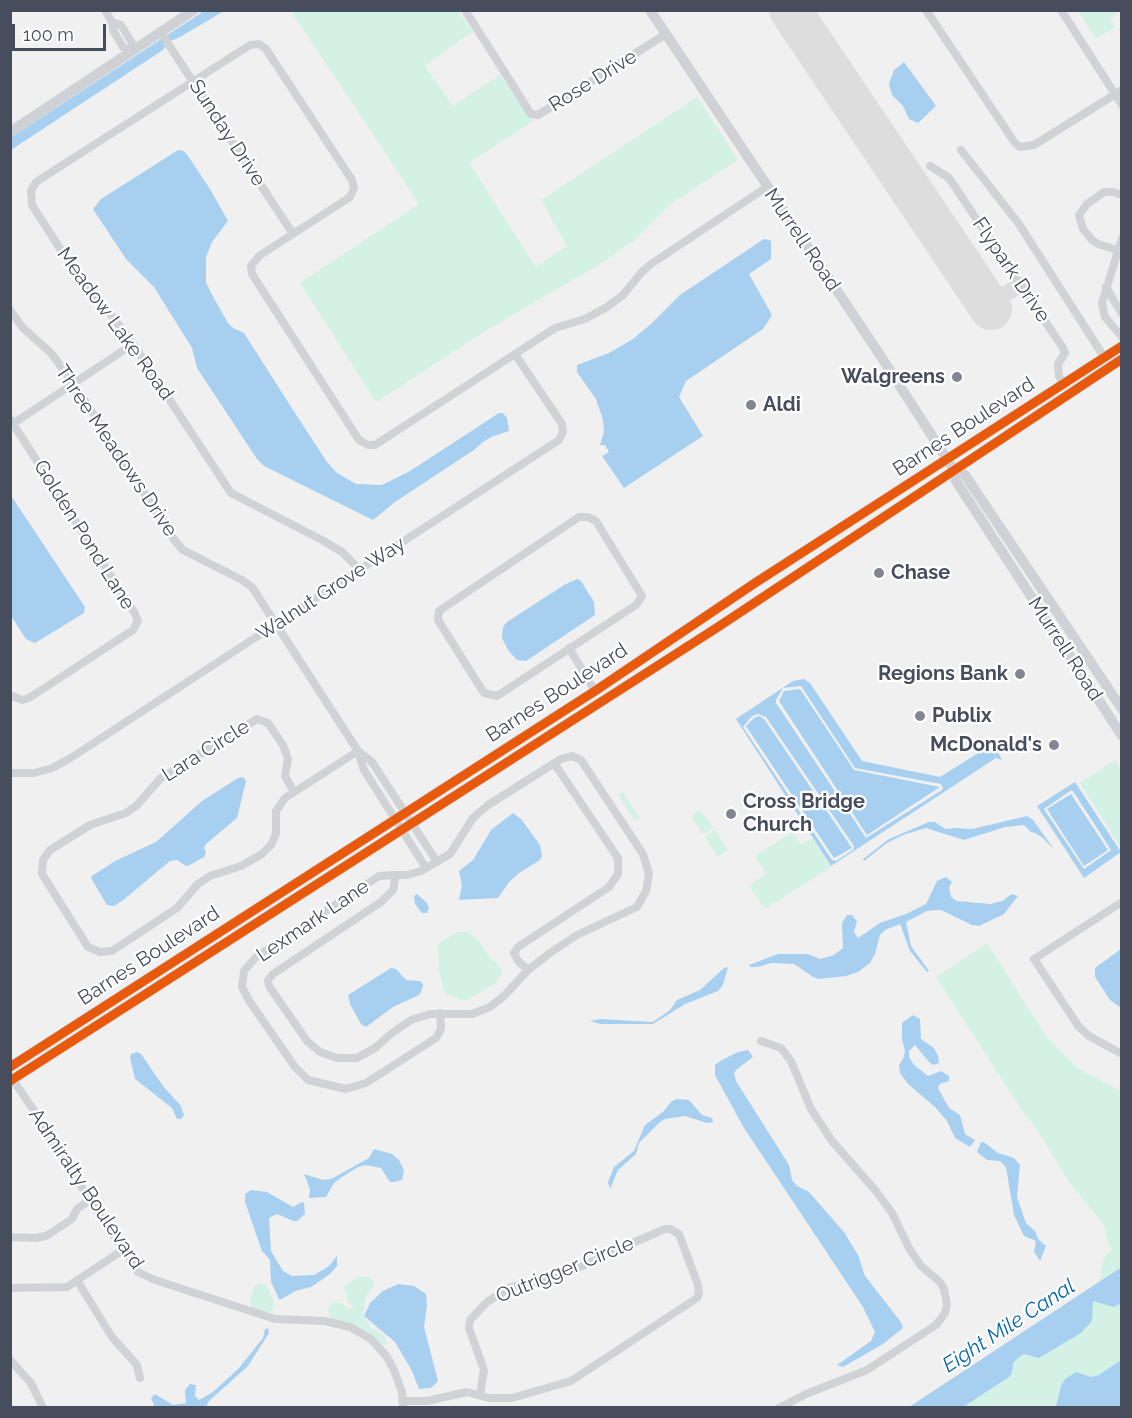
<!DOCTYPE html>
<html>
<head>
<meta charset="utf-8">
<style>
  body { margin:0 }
  #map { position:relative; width:1132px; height:1418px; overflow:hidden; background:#f1f0f0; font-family:Raleway,sans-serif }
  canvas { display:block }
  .frame { position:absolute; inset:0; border:12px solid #464d5d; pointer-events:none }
  .scale { position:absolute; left:12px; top:24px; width:94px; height:27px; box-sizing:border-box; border:3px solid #464d5d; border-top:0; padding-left:8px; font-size:18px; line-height:21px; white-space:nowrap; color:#464d5d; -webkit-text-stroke:4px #fff; paint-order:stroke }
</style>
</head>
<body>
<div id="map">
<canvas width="1132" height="1418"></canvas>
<div class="frame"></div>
<div class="scale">100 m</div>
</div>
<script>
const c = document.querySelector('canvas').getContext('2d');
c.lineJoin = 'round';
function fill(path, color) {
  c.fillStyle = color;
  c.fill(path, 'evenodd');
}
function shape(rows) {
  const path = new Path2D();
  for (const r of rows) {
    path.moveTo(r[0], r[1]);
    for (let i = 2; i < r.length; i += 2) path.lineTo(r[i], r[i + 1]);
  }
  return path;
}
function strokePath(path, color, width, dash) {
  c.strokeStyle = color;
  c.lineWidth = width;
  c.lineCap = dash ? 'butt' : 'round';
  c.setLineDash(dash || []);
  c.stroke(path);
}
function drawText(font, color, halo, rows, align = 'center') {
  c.font = font + ' Raleway,sans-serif';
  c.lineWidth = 4.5;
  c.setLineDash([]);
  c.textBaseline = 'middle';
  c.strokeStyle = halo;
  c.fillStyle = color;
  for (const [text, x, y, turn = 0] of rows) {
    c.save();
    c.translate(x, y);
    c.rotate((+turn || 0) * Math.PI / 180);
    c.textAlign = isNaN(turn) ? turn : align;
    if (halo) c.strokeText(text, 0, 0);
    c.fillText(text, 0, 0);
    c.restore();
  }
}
fill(shape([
  [1121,10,1110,19,1115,27,1096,39,1078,11],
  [291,11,458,11,473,31,425,66,453,106,500,75,533,121,469,163,536,267,567,246,541,200,697,97,738,160,671,204,636,239,597,266,487,330,376,402,300,283,419,204],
  [1115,760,1121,770,1121,848,1080,783],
  [623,792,640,818,635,821,618,795],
  [700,810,713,827,703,834,691,816],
  [715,830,728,850,718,857,705,837],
  [792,832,801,845,812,838,831,867,765,909,749,886,766,873,755,856],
  [457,932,468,932,478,940,488,955,501,968,502,972,496,983,467,1000,460,1000,444,992,439,970,438,944],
  [987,943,1046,1036,1077,1068,1121,1091,1121,1267,1100,1280,1103,1259,1112,1250,1107,1241,1104,1225,1069,1182,1038,1131,1021,1109,936,977],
  [1121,1272,1121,1407,916,1407],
  [359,1276,369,1277,374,1281,373,1288,366,1296,363,1315,370,1327,385,1336,388,1343,385,1345,383,1345,369,1333,357,1326,331,1318,328,1312,329,1307,332,1302,341,1303,348,1309,354,1308,347,1300,347,1293,344,1292,345,1286],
  [262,1282,269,1290,274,1303,273,1309,269,1314,251,1308,250,1299,255,1285]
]), '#d4f1e5');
fill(shape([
  [204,11,224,11,180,37,168,42,163,50,11,150,10,138],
  [904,62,936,106,918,123,909,119,903,106,892,95,889,84,894,70],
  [178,150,184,151,190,159,210,189,228,221,212,242,206,257,206,282,210,291,228,323,233,328,244,333,295,413,327,462,337,473,356,484,382,485,410,471,499,413,503,413,507,418,509,431,491,437,483,442,474,450,395,502,373,520,264,466,257,459,197,368,192,348,154,287,126,259,93,209,101,199],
  [764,239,770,240,771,242,771,259,749,274,772,315,763,329,686,381,679,397,703,436,624,488,602,456,609,452,605,445,600,445,604,432,603,420,596,399,577,372,577,365,609,353,633,339,652,323,680,295],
  [10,494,85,607,84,613,35,643,26,639,11,616],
  [577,579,581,581,594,602,595,615,526,661,517,660,508,650,502,638,503,627,507,622,564,585],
  [804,679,810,683,862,761,940,777,991,745,995,746,1002,760,996,758,831,866,736,719,793,681],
  [801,686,855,768,941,784,943,788,942,790,866,838,776,703,776,700,783,688],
  [758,714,766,717,854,846,853,850,836,861,832,860,743,727,752,716],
  [800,689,854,770,940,787,867,835,779,701,784,691],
  [759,716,764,719,852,848,834,858,746,726,754,718],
  [243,777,246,781,237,818,206,844,204,848,206,853,204,857,190,865,186,866,177,860,170,861,122,901,114,906,107,905,91,878,92,876,115,861,156,842,202,801,238,778],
  [1075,782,1121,852,1084,878,1037,806],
  [1070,791,1073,791,1111,850,1084,869,1044,809],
  [1071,794,1108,850,1084,866,1047,809],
  [513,813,521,819,540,845,542,856,540,860,519,873,509,882,498,898,459,900,462,885,459,871,473,860,491,830],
  [1027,816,1033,820,1054,849,1043,838,1035,833,1031,832,1024,825,1005,827,964,840,926,828,903,835,887,843,864,861,863,859,889,839,929,822,935,822,945,829,956,828,972,829],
  [946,877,952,882,949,887,951,897,957,901,990,904,1002,901,1012,894,1018,896,1004,914,979,926,972,925,941,910,935,910,927,911,906,922,911,946,929,971,927,972,910,951,900,924,885,930,880,935,875,954,870,963,858,972,846,976,819,979,813,977,794,964,771,963,758,967,751,967,749,965,778,954,808,954,820,959,834,955,843,948,842,923,847,915,852,915,857,921,854,932,858,938,880,923,908,913,926,904,937,881],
  [417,894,427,903,429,908,427,913,422,913,415,904,414,896],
  [1121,949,1121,1008,1110,1000,1095,977,1095,968],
  [728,967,723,985,718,991,685,1004,653,1024,600,1024,590,1021,600,1019,653,1022,670,1010,677,1000,700,990,724,968],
  [391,968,396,969,406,980,420,981,423,984,422,990,419,995,393,1007,366,1027,361,1024,350,1004,348,995],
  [913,1015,920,1019,921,1039,934,1048,938,1056,939,1063,933,1065,929,1062,915,1045,909,1051,909,1057,914,1065,928,1076,941,1071,949,1076,949,1081,940,1084,938,1088,949,1108,960,1115,965,1134,975,1140,970,1147,955,1138,947,1121,936,1108,908,1084,900,1073,899,1065,903,1059,905,1051,902,1039,902,1023],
  [748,1050,753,1057,736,1070,734,1073,736,1081,789,1165,792,1180,797,1186,809,1192,844,1232,858,1255,865,1276,901,1322,903,1328,883,1344,843,1367,837,1365,871,1341,875,1332,863,1307,744,1128,715,1075,715,1065,722,1060,738,1052],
  [137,1052,141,1054,163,1086,181,1106,184,1115,181,1119,177,1119,172,1108,135,1079,130,1058,131,1054],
  [677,1099,689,1100,702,1115,712,1118,713,1122,707,1123,685,1116,665,1119,660,1122,639,1143,636,1154,618,1170,610,1189,608,1182,614,1167,634,1151,645,1125,663,1112,672,1101],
  [981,1142,985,1143,998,1153,1014,1158,1020,1165,1017,1197,1026,1223,1035,1231,1039,1240,1046,1246,1040,1261,1034,1252,1036,1241,1024,1236,1014,1215,1006,1167,1000,1161,987,1160,977,1152],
  [374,1149,392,1154,399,1160,404,1170,402,1180,395,1182,390,1182,381,1168,366,1165,358,1167,342,1177,334,1183,326,1197,309,1198,310,1189,304,1174,323,1180,331,1179,369,1158],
  [251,1190,267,1192,293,1207,302,1202,304,1203,305,1214,297,1221,293,1221,277,1214,269,1218,271,1251,283,1271,292,1276,314,1275,329,1266,337,1256,337,1266,330,1274,311,1287,295,1291,282,1299,279,1299,271,1282,270,1260,262,1251,245,1202,245,1194],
  [1121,1271,1121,1303,1114,1307,1093,1301,1092,1321,1081,1333,1039,1358,1024,1354,1018,1358,1013,1363,1012,1373,1009,1377,963,1407,914,1407],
  [398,1284,414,1286,426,1294,427,1305,424,1327,438,1381,431,1388,419,1389,412,1371,395,1342,364,1316,370,1303,383,1291],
  [268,1328,269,1333,248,1366,209,1401,206,1407,155,1407,151,1398,155,1394,173,1405,186,1403,185,1390,190,1384,196,1385,195,1396,199,1400,213,1392,239,1368,263,1338,265,1329],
  [1121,1360,1121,1407,1056,1407,1061,1386,1065,1379,1076,1372,1091,1377,1099,1375]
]), '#a7d0f0');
strokePath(shape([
  [914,1408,1122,1271]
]), '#a7d0f0', 7);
strokePath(shape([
  [988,305,1020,285]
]), '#ddddde', 16);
strokePath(shape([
  [790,10,991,309]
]), '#ddddde', 42);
strokePath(shape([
  [105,10,112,22,113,30,123,47,133,51,132,43,121,25,112,22],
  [465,10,531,114,538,115,666,34],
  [926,10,1015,143,1020,147,1034,145,1122,90],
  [1061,10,1122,105],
  [161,33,293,234],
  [961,150,1019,224,1104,357],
  [930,166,949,178,1063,348,1065,353,1058,364,1059,376,1063,384],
  [1122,238,1102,303,1105,317,1122,337],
  [1118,250,1098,244,1092,240,1083,229,1079,215,1087,204,1104,192,1113,192,1122,195],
  [1106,287,1122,314],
  [10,310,22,327,51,353,74,384,175,541,183,550,242,580,252,587,358,751,364,770,426,868],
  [10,419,134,612,138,621,133,630,29,698,22,700,10,695],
  [14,423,133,344],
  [579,517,588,517,596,521,642,596,636,605,497,696,484,693,438,620,439,611,579,517],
  [360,570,342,552,322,540,231,493,133,344,102,303,84,286,32,205,31,191,36,182,250,45,259,44,266,49,352,180,354,188,350,197,259,256,251,266,252,274,359,440,368,445,375,445,555,328,585,319,607,307,623,295,641,273,651,264,767,187],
  [569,648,595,691],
  [359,752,372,762,437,862],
  [572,756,581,760,643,854,649,874,646,891,637,907,577,935,550,953,528,970,504,996,490,1007,472,1014,430,1014,411,1020,392,1033,375,1048,357,1058,337,1058,320,1052,307,1041,269,986,268,980,273,974,381,902,393,890,396,875,407,875,421,871,450,854,473,818,488,805,561,759,572,756],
  [10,773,34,773,52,768,69,759,559,440,563,432,562,424,515,354],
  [294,792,285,776,288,759,283,745,268,723,257,719,160,779,137,805,126,813,90,825,50,850,43,860,42,874,88,947,100,952,112,951,177,908,198,884,210,876,241,866,262,854,271,845,276,834,276,811,285,798,358,751],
  [396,875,379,876,256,957,244,971,242,987,250,1002,295,1067,308,1080,346,1089,366,1083,436,1038,441,1029,440,1013],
  [1122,902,1034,959,1079,1027,1089,1036,1122,1054],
  [528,970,518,961,514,953,518,947,609,887,618,874,618,858,554,763],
  [761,1041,781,1048,791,1061,811,1109,832,1141,876,1191,892,1213,909,1248,921,1266,940,1282,944,1289,947,1304,945,1313,936,1325,867,1370,806,1394,779,1408],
  [13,1080,37,1115,45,1132,138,1272,155,1280,275,1319,325,1321,350,1327,371,1339,387,1357,394,1370,402,1392,403,1408],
  [10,1237,35,1238,46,1236,72,1219,77,1209,90,1200],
  [78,1282,112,1337,137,1365,140,1378],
  [10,1288,67,1287,123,1250],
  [10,1360,31,1383,43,1408],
  [404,1401,427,1401,467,1392,489,1398,512,1398,571,1381,697,1298,699,1294,698,1285,679,1234,670,1229,665,1229,623,1247,557,1278,511,1287,487,1302,470,1320,469,1328,484,1370,480,1394]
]), '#d1d2d6', 8);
strokePath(shape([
  [650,10,880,355,954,470,956,481,1122,736],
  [10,132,194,10],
  [954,470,965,475,1122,709],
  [10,1067,595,691,755,583,1122,346],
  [10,1081,718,627,1122,359]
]), '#d0d1d6', 10);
strokePath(shape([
  [10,1067,595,691,755,583,1122,346],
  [10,1081,718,627,1122,359]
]), '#e8590c', 9);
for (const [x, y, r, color] of [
  [957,377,6,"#828690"],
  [751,405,6,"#828690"],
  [879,573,6,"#828690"],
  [1020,674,6,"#828690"],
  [920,716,6,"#828690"],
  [1054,745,6,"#828690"],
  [731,814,6,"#828690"]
]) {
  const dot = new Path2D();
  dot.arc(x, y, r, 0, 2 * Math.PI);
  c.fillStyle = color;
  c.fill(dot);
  strokePath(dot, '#fff', 2);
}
drawText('20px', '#464d5d', '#fff', [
  ["Rose Drive",593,81,-32],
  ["Sunday Drive",227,133,57],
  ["Murrell Road",802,240,56],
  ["Flypark Drive",1011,270,56],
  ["Meadow Lake Road",115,324,54],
  ["Barnes Boulevard",964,427,-33],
  ["Three Meadows Drive",116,451,56],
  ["Golden Pond Lane",84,535,58],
  ["Walnut Grove Way",331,589,-33],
  ["Murrell Road",1065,649,57],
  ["Barnes Boulevard",557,693,-33],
  ["Lara Circle",206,751,-32],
  ["Lexmark Lane",313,921,-34],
  ["Barnes Boulevard",149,956,-33],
  ["Admiralty Boulevard",86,1189,56],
  ["Outrigger Circle",565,1270,-22]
]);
drawText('bold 20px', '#464d5d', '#fff', [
  ["Walgreens",945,377,"right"],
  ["Aldi",763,405],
  ["Chase",891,573],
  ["Regions Bank",1008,674,"right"],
  ["Publix",932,716],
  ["McDonald's",1042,745,"right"],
  ["Cross Bridge",743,802],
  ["Church",743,825]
], 'left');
drawText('italic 21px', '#0667b0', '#fff', [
  ["Eight Mile Canal",1009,1326,-33]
]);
</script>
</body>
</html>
